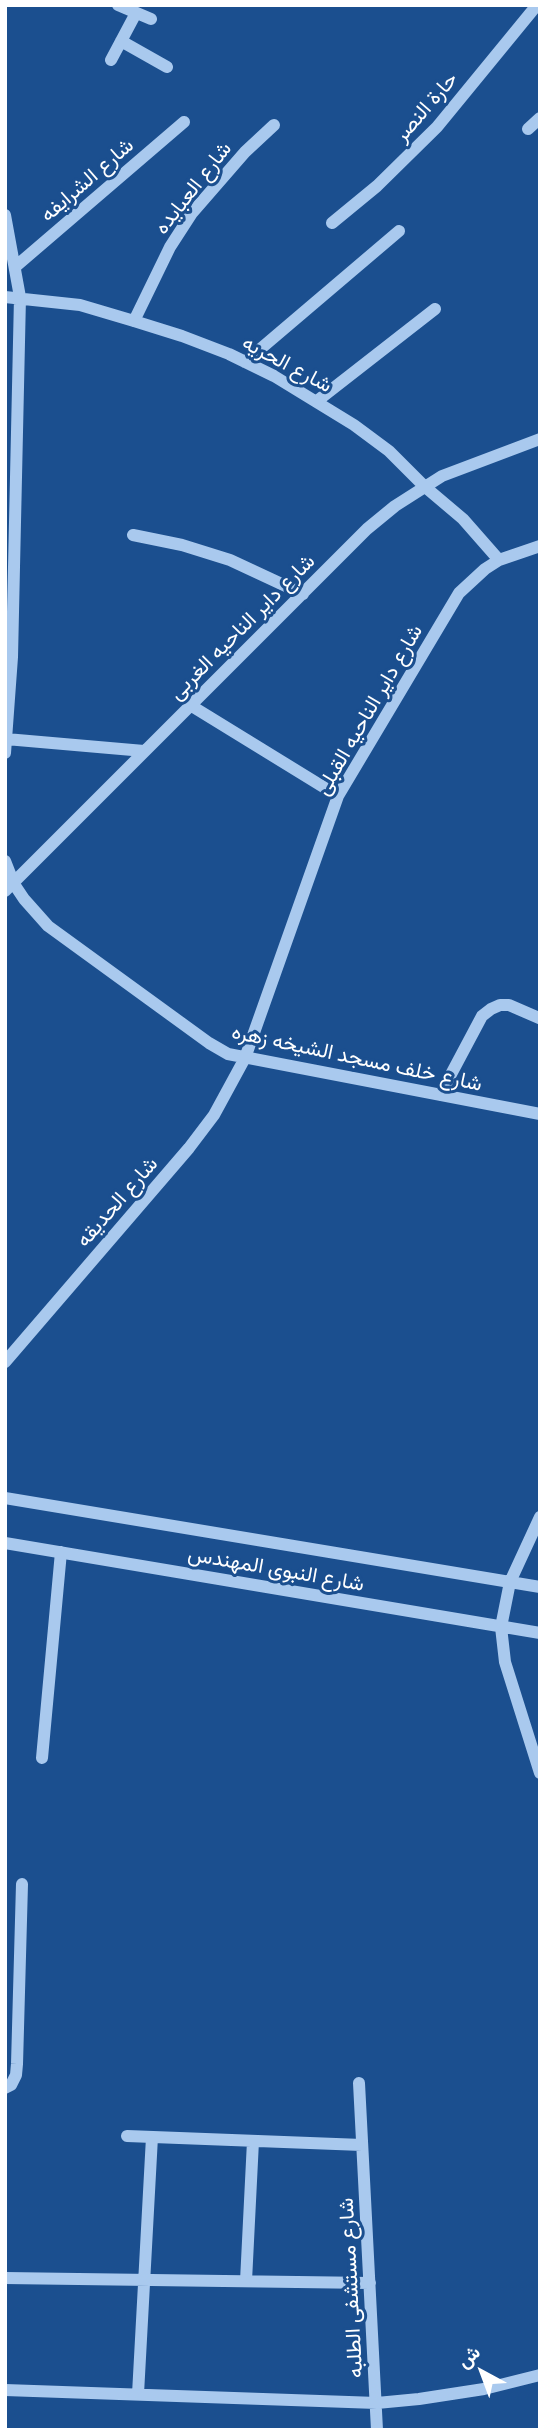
<!DOCTYPE html>
<html>
<head>
<meta charset="utf-8">
<style>
  body { margin:0 }
  #map { position:relative; width:545px; height:2435px; overflow:hidden; background:#1b4f8f; font-family:"Public Sans",Vazirmatn,sans-serif }
  canvas { display:block }
  .frame { position:absolute; inset:0; border:7px solid #fff; pointer-events:none }
  .north { position:absolute; left:447px; top:2337px; width:70px; height:70px; -webkit-text-stroke:5px #1b4f8f; paint-order:stroke; rotate:319deg; font-size:19px; font-weight:700; line-height:28px; text-align:center; color:#fff }
  .north::after { content:''; display:block; margin:auto; width:24px; height:32px; background:#fff; clip-path:polygon(50% 0,100% 100%,50% 72%,0 100%) }
</style>
</head>
<body>
<div id="map">
<canvas width="545" height="2435"></canvas>
<div class="frame"></div>
<div class="north">ش</div>
</div>
<script>
const c = document.querySelector('canvas').getContext('2d');
c.lineJoin = 'round';
function shape(rows) {
  const path = new Path2D();
  for (const r of rows) {
    path.moveTo(r[0], r[1]);
    for (let i = 2; i < r.length; i += 2) path.lineTo(r[i], r[i + 1]);
  }
  return path;
}
function strokePath(path, color, width, dash) {
  c.strokeStyle = color;
  c.lineWidth = width;
  c.lineCap = dash ? 'butt' : 'round';
  c.setLineDash(dash || []);
  c.stroke(path);
}
function drawText(font, color, halo, rows, align = 'center') {
  c.font = font + ' "Public Sans",Vazirmatn,sans-serif';
  c.lineWidth = 6;
  c.setLineDash([]);
  c.textBaseline = 'middle';
  c.strokeStyle = halo;
  c.fillStyle = color;
  for (const [text, x, y, turn = 0] of rows) {
    c.save();
    c.translate(x, y);
    c.rotate((+turn || 0) * Math.PI / 180);
    c.textAlign = isNaN(turn) ? turn : align;
    if (halo) c.strokeText(text, 0, 0);
    c.fillText(text, 0, 0);
    c.restore();
  }
}
strokePath(shape([
  [118,5,151,19],
  [121,41,167,67],
  [111,60,136,13],
  [528,129,540,118],
  [5,215,20,297,12,657,5,753],
  [332,223,377,186,437,127,537,5],
  [15,267,184,122],
  [5,297,80,305,134,321,182,336,229,354,274,376,354,425,389,451,424,486,463,519,499,560],
  [134,321,170,247,192,213,245,152,274,125],
  [245,362,399,231],
  [317,401,435,309],
  [133,535,182,545,230,560,303,594],
  [190,705,338,796],
  [6,739,144,751],
  [5,861,14,884,24,899,48,926,209,1043,228,1054,540,1114],
  [5,891,367,529,395,506,442,476,540,439],
  [440,1095,482,1016,491,1009,500,1005,509,1005,539,1018],
  [5,1362,189,1148,214,1115,245,1058,338,796,459,593,485,569,499,560,540,546],
  [5,1498,540,1587],
  [540,1517,510,1582,501,1627,505,1662,540,1773],
  [5,1543,540,1633],
  [42,1758,61,1552],
  [359,2083,377,2430],
  [5,2088,11,2085,16,2075,17,2064,22,1884],
  [127,2136,362,2145],
  [5,2278,370,2283],
  [246,2281,253,2141],
  [5,2390,377,2403,419,2399,484,2389,540,2375],
  [138,2394,152,2137]
]), '#a9c9ee', 12);
drawText('21px', '#fff', '#1b4f8f', [
  ["حارة النصر",426,107,-49],
  ["شارع الشرايفه",87,180,-41],
  ["شارع العبايده",193,188,-52],
  ["شارع الحريه",287,364,28],
  ["شارع داير الناحيه الغربى",242,627,-45],
  ["شارع داير الناحيه القبلى",369,710,-60],
  ["شارع خلف مسجد الشيخه زهره",357,1058,12],
  ["شارع الحديقه",117,1202,-49],
  ["شارع النبوى المهندس",276,1569,10],
  ["شارع مستشفى الطلبه",351,2288,-93]
]);
</script>
</body>
</html>
